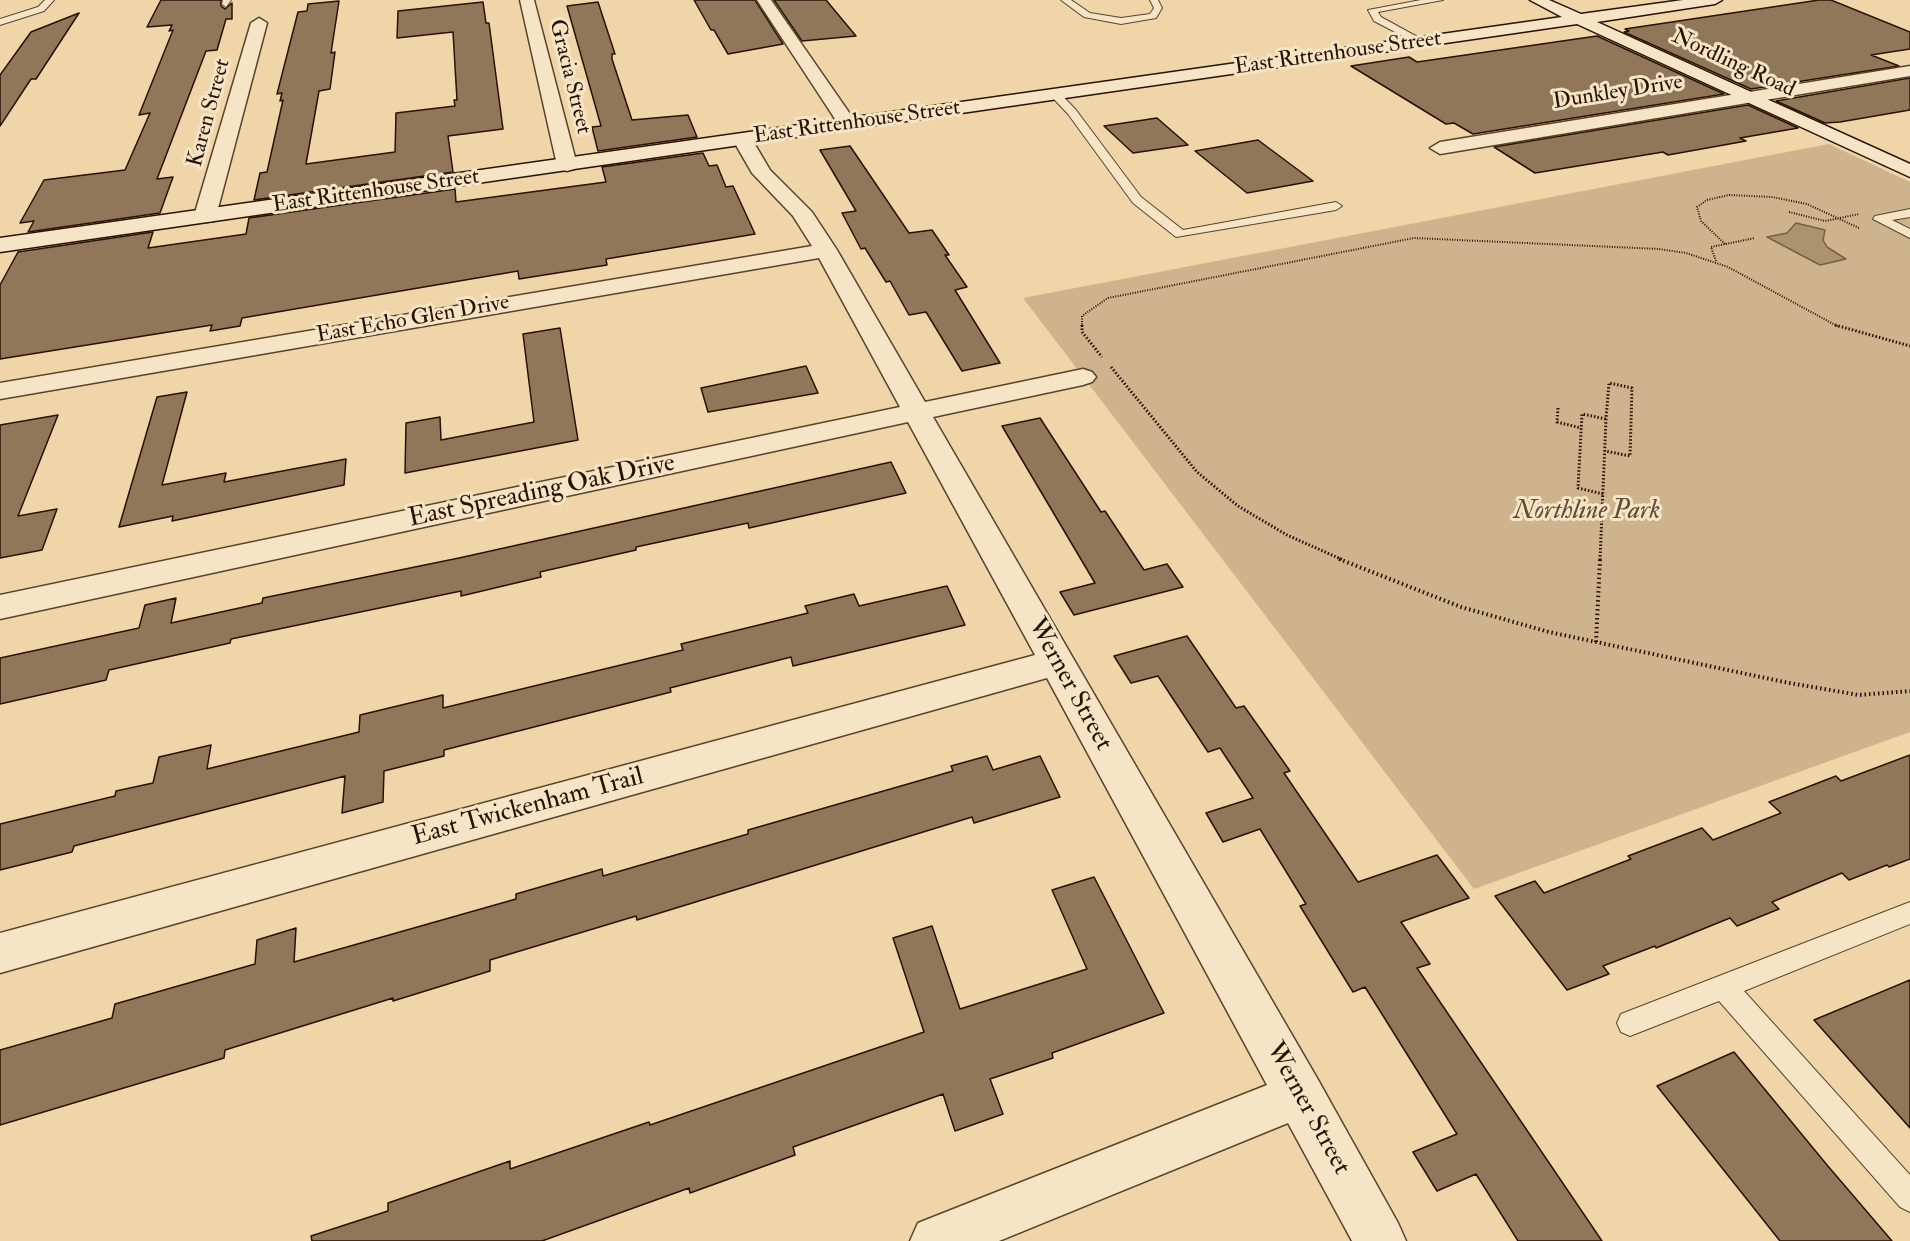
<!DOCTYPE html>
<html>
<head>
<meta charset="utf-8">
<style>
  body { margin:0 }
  canvas { display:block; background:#efd5a8 }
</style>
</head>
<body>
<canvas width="1910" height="1241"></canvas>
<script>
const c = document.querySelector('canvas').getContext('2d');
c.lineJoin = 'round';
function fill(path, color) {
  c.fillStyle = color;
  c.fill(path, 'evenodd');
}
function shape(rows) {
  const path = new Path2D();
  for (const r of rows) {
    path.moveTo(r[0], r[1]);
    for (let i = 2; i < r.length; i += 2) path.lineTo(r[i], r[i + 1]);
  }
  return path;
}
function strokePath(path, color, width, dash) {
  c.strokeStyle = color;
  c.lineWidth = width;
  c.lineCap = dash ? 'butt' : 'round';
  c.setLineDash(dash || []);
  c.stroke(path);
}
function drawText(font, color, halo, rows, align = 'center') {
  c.font = font + ' "IM FELL Double Pica",serif';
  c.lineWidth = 6;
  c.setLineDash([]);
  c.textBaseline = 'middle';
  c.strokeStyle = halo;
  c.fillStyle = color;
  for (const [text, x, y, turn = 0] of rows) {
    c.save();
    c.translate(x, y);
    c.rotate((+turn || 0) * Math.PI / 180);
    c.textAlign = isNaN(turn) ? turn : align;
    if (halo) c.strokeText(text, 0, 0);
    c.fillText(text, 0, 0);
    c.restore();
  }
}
fill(shape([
  [1829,144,1910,182,1910,732,1474,889,1023,298]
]), '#cdb48c');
const water = shape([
  [1796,223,1825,230,1823,240,1827,247,1846,259,1820,265,1767,237,1787,233,1796,223]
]);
fill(water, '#ac9370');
strokePath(water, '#785f45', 1.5);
const building = shape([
  [161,0,221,0,221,6,225,9,232,3,232,19,226,19,217,50,206,51,157,179,173,177,160,213,28,232,34,221,20,223,44,180,125,170,150,113,139,115,173,30,169,31,172,25,147,27,161,0],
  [694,0,755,0,783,44,728,54,714,30,711,30,694,0],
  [774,0,826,0,856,36,802,41,774,0],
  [1819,0,1831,0,1910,32,1910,49,1871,55,1899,66,1751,89,1624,32,1629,31,1625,29,1819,0],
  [339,1,331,53,335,52,330,89,319,91,306,164,395,152,396,113,455,106,454,100,457,100,453,32,397,38,398,11,483,2,486,23,489,23,503,129,448,136,453,172,254,200,260,173,267,172,283,100,280,101,282,93,277,94,298,12,307,11,308,4,339,1],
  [598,2,615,54,612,54,612,59,632,120,688,115,697,137,598,151,592,127,601,126,567,6,598,2],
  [79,13,36,79,31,79,0,126,0,75,31,32,79,13],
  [1597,36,1724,94,1473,134,1454,123,1446,124,1351,66,1409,57,1417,62,1597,36],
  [1910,78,1910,110,1840,122,1825,123,1776,101,1910,78],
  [1748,105,1798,128,1740,138,1746,141,1668,155,1663,152,1535,173,1494,147,1748,105],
  [1157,118,1188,145,1133,153,1104,126,1157,118],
  [1258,140,1313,181,1247,193,1195,151,1258,140],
  [850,146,909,233,932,230,949,255,945,255,967,287,955,290,1000,363,962,371,926,312,909,315,890,281,886,282,865,248,861,249,842,213,856,211,820,150,850,146],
  [703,153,709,166,717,165,726,187,733,186,755,234,606,259,607,265,519,279,518,271,242,318,240,326,210,331,212,325,0,359,0,285,18,252,153,232,148,248,246,234,249,218,455,189,456,202,606,182,602,167,703,153],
  [560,328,578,440,405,473,406,423,440,417,441,440,534,422,523,334,560,328],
  [806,366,818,393,708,412,701,388,806,366],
  [187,392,162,485,226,473,224,482,346,459,344,485,172,521,173,516,119,527,157,397,187,392],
  [58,415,18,516,57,509,42,550,0,558,0,425,58,415],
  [1040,418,1101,512,1105,511,1144,570,1167,564,1183,587,1074,615,1060,592,1095,583,1002,426,1040,418],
  [891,462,906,493,749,528,748,523,636,547,636,550,540,572,541,577,461,596,461,591,231,639,230,643,109,670,106,680,0,704,0,658,139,628,145,605,176,598,171,623,262,603,263,598,459,558,891,462],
  [947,586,965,625,793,666,791,657,670,688,671,692,444,750,444,756,384,771,383,802,342,813,345,776,74,846,72,852,0,870,0,824,115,796,116,791,153,783,159,757,211,745,207,769,359,732,360,715,443,695,443,708,683,650,681,644,808,613,805,606,854,594,859,606,947,586],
  [1187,636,1236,708,1244,706,1290,771,1284,773,1358,882,1437,855,1469,898,1401,922,1430,964,1417,968,1602,1241,1518,1241,1476,1174,1437,1191,1413,1152,1457,1134,1365,987,1353,992,1300,906,1306,904,1260,829,1223,842,1206,813,1253,798,1220,748,1208,752,1158,676,1131,683,1114,656,1187,636],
  [1910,755,1910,859,1889,867,1887,865,1849,880,1842,873,1772,902,1779,909,1737,926,1730,918,1656,948,1655,946,1603,966,1609,974,1567,990,1495,896,1535,881,1544,893,1631,859,1628,856,1702,828,1713,840,1781,813,1769,802,1836,776,1841,781,1910,755],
  [987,756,993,770,1040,756,1060,797,974,823,972,817,637,920,636,916,490,960,490,971,393,1001,393,998,225,1050,224,1058,0,1125,0,1050,112,1018,115,1004,255,964,257,940,296,928,294,962,516,899,516,894,602,869,603,876,748,834,748,830,953,771,951,766,987,756],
  [1094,877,1164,1013,1052,1053,1053,1058,990,1079,1003,1114,955,1131,943,1094,793,1147,795,1155,690,1193,689,1188,542,1241,312,1241,311,1236,388,1211,388,1203,510,1161,510,1169,649,1122,650,1125,924,1032,893,938,932,926,960,1009,1087,969,1052,890,1094,877],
  [1910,980,1910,1128,1814,1020,1910,980],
  [1734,1052,1827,1165,1892,1241,1780,1241,1657,1086,1734,1052]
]);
fill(building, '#907759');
strokePath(building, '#291204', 1.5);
const lane = shape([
  [45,0,54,0,44,11,0,25,0,19,38,7,45,0],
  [223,0,231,0,226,7,222,4,223,0],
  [1061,0,1071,0,1090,13,1121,18,1150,14,1154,8,1150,0,1158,0,1162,8,1156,18,1121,24,1084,17,1061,0],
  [1421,0,1443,0,1378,12,1381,17,1423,40,1425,42,1420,45,1374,21,1368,10,1421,0],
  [1051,92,1059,92,1076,110,1141,197,1183,230,1336,202,1342,206,1336,210,1176,237,1133,203,1068,114,1051,96,1051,92],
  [1910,209,1910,217,1892,220,1910,229,1910,238,1873,219,1875,216,1910,209],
  [1910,902,1910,924,1744,991,1910,1175,1910,1212,1900,1207,1719,1001,1630,1036,1621,1032,1617,1023,1621,1014,1910,902]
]);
const street = shape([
  [520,0,534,0,577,165,574,169,567,171,560,169,557,165,520,0],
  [757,0,771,0,857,124,855,128,841,128,757,0],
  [259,18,267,23,216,216,213,221,205,222,197,221,194,216,251,23,259,18],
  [1910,66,1910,76,1440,154,1430,148,1440,142,1910,66],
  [743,134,750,136,770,170,812,212,837,250,925,402,1083,369,1092,372,1096,377,1092,382,1083,385,933,417,1317,1078,1398,1223,1406,1241,1352,1241,1288,1123,999,1241,910,1241,918,1223,1267,1085,1047,678,0,973,0,933,1035,655,908,422,0,619,0,595,900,407,819,258,0,399,0,383,812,246,793,216,752,173,733,140,743,134]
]);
const secondary = shape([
  [1530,0,1549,0,1581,14,1683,0,1722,0,1715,4,1597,22,1910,164,1910,177,1577,24,0,252,0,238,1562,17,1530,0]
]);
strokePath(lane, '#5a432d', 2);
strokePath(street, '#5a432d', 3);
strokePath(secondary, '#291204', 3);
strokePath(shape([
  [1789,212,1825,221,1859,214],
  [1725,244,1701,221,1697,207,1707,200,1729,195,1772,197,1807,204,1859,228],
  [1716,261,1711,247,1755,238],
  [1082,327,1082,316,1108,298,1414,238,1659,249,1686,253,1728,267,1839,327]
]), '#291204', 2, [1, 1.5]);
strokePath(shape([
  [1082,325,1082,332,1102,357],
  [1835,325,1910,346],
  [1111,367,1197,472,1238,506,1287,535,1343,560],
  [1558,408,1557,422,1581,428],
  [1603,494,1578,488,1582,414,1606,419],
  [1600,560,1606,419,1609,383,1632,388,1630,456,1605,451]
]), '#291204', 3, [1.5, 2]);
strokePath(shape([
  [1339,559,1461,607,1549,632,1789,683,1859,695,1910,691],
  [1596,642,1600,559]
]), '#291204', 4, [1.5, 3]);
fill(lane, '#f5e4c6');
fill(street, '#f5e4c6');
fill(secondary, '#f5e4c6');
drawText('22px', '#291204', '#f5e4c6', [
  ["East Rittenhouse Street",1338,54,-8],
  ["Nordling Road",1733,64,25],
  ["Gracia Street",569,77,76],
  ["Dunkley Drive",1618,93,-9],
  ["Karen Street",210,113,-75],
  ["East Rittenhouse Street",857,123,-8],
  ["East Rittenhouse Street",376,192,-8],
  ["East Echo Glen Drive",413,320,-10]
]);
drawText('26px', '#291204', '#f5e4c6', [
  ["East Spreading Oak Drive",542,492,-12],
  ["Werner Street",1069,685,61],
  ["East Twickenham Trail",528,808,-15],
  ["Werner Street",1307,1109,61]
]);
drawText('italic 26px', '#624b34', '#f5e4c6', [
  ["Northline Park",1587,512]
]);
</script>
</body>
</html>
